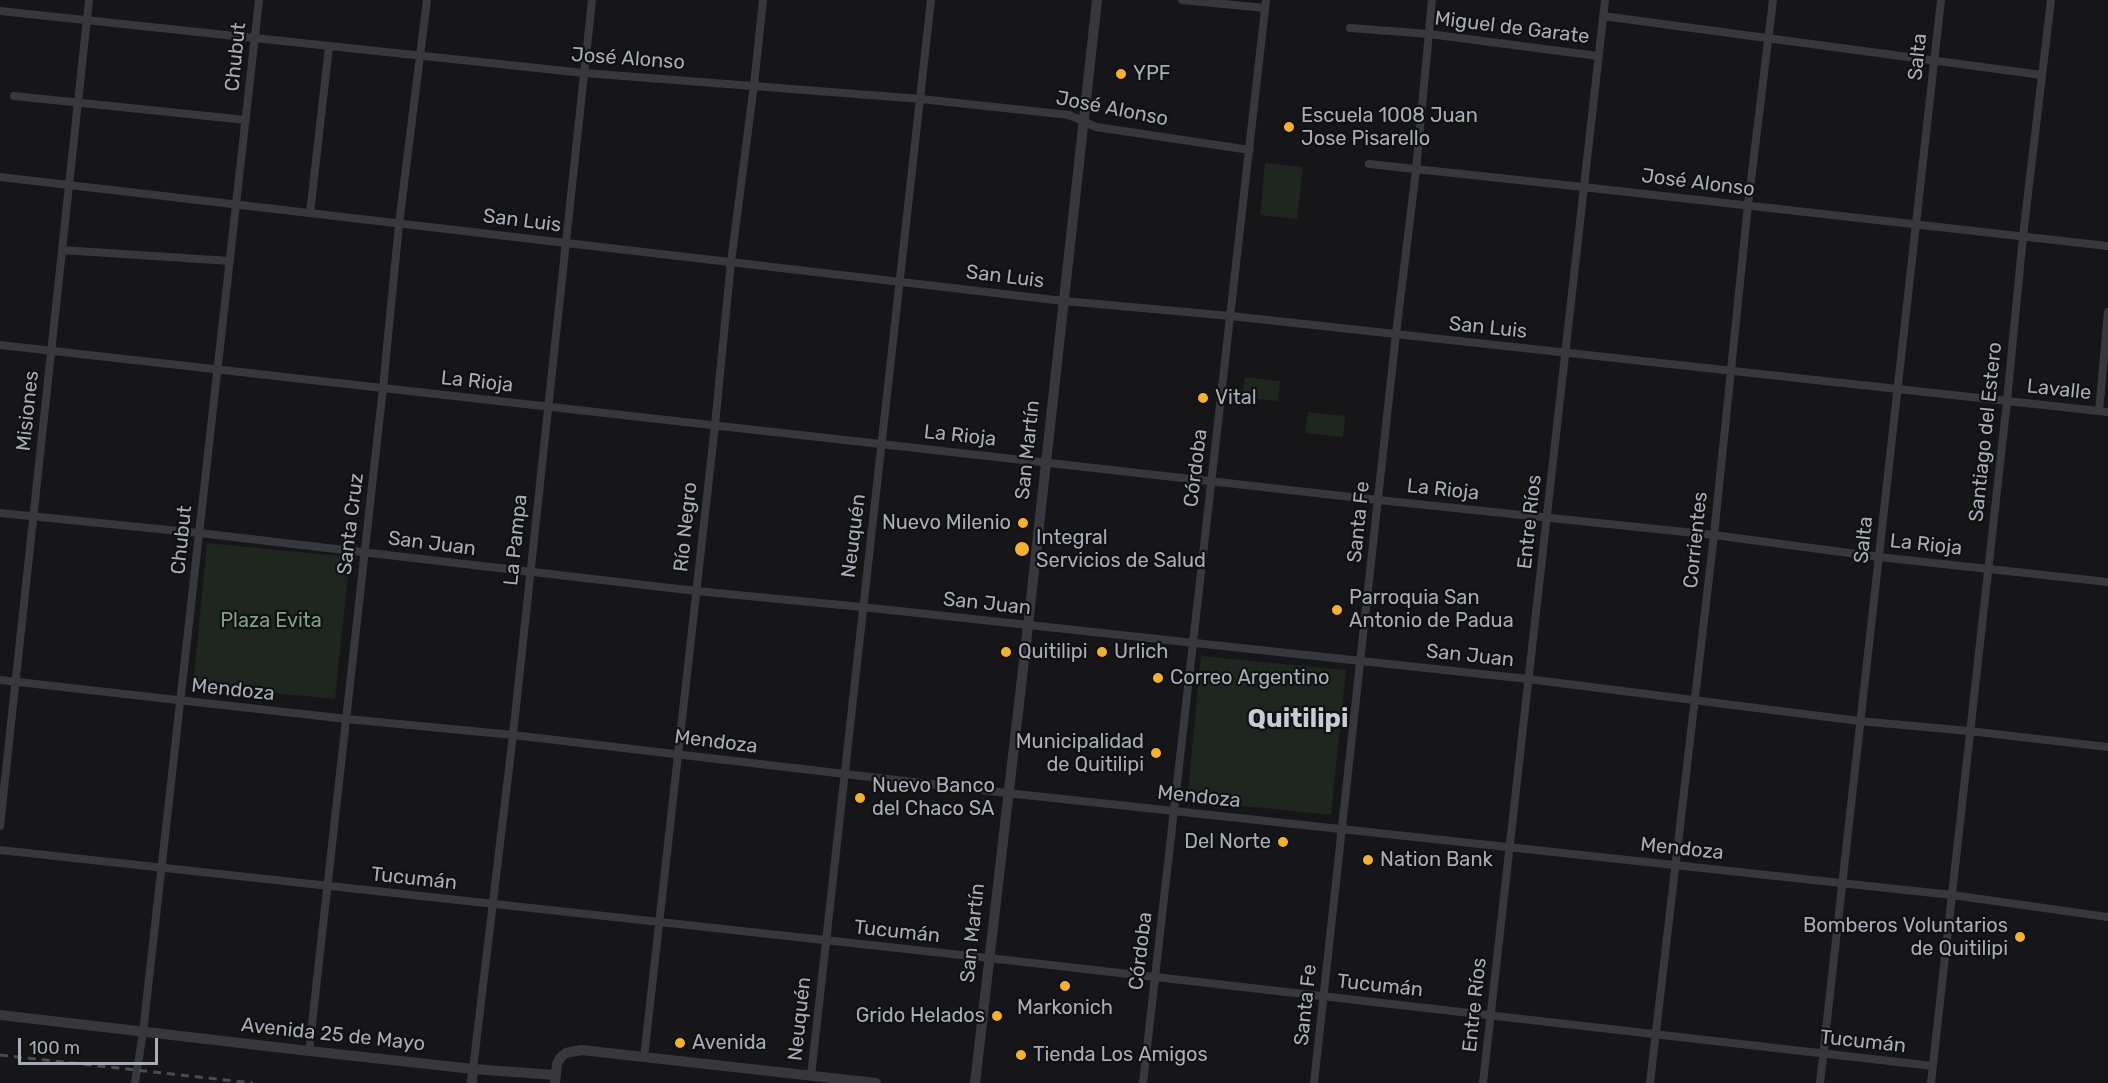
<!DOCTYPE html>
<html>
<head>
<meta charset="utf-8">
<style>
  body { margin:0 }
  #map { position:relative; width:2108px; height:1083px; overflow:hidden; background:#161618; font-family:Rubik,sans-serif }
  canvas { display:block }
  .scale { position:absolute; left:18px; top:1038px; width:140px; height:27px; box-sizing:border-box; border:3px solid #a8adb8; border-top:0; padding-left:8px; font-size:18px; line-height:21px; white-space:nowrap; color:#a8adb8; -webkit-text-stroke:4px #111113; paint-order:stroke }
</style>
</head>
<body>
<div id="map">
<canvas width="2108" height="1083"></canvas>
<div class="scale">100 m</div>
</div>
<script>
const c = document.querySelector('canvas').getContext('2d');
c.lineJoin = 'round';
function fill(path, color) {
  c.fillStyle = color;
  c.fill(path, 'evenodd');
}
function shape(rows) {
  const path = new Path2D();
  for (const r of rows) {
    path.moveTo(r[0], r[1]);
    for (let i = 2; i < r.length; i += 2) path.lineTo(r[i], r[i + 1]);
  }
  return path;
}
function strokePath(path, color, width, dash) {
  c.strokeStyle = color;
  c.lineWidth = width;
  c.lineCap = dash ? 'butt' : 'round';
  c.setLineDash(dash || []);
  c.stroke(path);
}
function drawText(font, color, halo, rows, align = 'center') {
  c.font = font + ' Rubik,sans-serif';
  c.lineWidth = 4.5;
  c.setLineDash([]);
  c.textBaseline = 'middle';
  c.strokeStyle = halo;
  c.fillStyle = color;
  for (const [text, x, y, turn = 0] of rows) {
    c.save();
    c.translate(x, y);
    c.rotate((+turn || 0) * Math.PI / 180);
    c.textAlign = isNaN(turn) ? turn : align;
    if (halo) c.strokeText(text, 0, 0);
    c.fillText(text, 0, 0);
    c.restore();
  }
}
fill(shape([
  [1265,163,1303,167,1297,219,1260,215],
  [1245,377,1280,381,1278,401,1242,397],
  [1308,412,1345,416,1343,437,1305,433],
  [207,543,350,557,335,699,193,685],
  [1201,656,1346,670,1331,815,1187,800]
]), '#1e261f');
strokePath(shape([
  [1182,0,1265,8],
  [0,11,584,73,921,99,1069,115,1096,127,1250,150],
  [1603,16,2042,75],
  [1350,28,1429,34,1598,56],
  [14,96,246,120],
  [1369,164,1583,187,2108,246],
  [0,177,1064,301,1231,316,2108,412],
  [310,213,329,47],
  [62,250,230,261],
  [0,345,1378,500,1714,535,1879,557,2108,582],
  [2099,411,2108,312],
  [0,513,199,533,696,591,862,607,1528,679,1859,721,1969,731,2108,747],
  [0,680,347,719,513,735,1007,793,1952,895,2108,917],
  [0,826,89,0],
  [0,850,989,958,1933,1066],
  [309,1051,383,388,399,224,427,0],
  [644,1058,715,425,731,262,754,85,763,0],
  [473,1069,513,735,592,0],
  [811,1076,931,0],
  [135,1083,143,1032,259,0],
  [1143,1083,1266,0],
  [1314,1083,1396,334,1416,170,1432,0],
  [1483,1083,1605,0],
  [1650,1083,1714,535,1748,205,1773,0],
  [1820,1083,1941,0],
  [1931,1083,2007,401,2023,236,2051,0]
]), '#37383d', 8);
strokePath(shape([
  [0,1015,309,1051,473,1069,556,1075],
  [472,1083,473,1069],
  [555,1083,557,1064,560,1058,566,1053,581,1050,876,1083],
  [975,1083,1028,626,1097,0]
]), '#37383d', 10);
strokePath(shape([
  [0,1055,253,1083]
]), '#4a4c52', 3, [8, 6]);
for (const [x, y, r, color] of [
  [1121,74,6,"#f2b134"],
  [1289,127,6,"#f2b134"],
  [1203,398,6,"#f2b134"],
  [1023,523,6,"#f2b134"],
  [1022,549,8,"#f2b134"],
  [1337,610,6,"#f2b134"],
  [1006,652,6,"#f2b134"],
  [1102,652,6,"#f2b134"],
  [1158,678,6,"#f2b134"],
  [1156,753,6,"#f2b134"],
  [860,798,6,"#f2b134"],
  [1283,842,6,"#f2b134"],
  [1368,860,6,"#f2b134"],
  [2020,937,6,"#f2b134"],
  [1065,986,6,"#f2b134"],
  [997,1016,6,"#f2b134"],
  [680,1043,6,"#f2b134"],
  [1021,1055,6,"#f2b134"]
]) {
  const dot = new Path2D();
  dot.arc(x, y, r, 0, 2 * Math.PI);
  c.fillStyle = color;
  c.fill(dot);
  strokePath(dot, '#111113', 2);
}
drawText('20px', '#a8adb8', '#111113', [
  ["Miguel de Garate",1512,28,7],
  ["Chubut",236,57,-84],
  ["Salta",1918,57,-84],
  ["José Alonso",628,59,4],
  ["José Alonso",1112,109,11],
  ["José Alonso",1698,183,7],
  ["San Luis",522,221,7],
  ["San Luis",1005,277,7],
  ["San Luis",1488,328,6],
  ["La Rioja",477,382,6],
  ["Lavalle",2059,390,6],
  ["Misiones",28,411,-84],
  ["Santiago del Estero",1986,432,-84],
  ["La Rioja",960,436,6],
  ["San Martín",1028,450,-84],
  ["Córdoba",1196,468,-83],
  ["La Rioja",1443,490,6],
  ["Santa Fe",1359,522,-84],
  ["Entre Ríos",1530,522,-84],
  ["Santa Cruz",351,524,-83],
  ["Río Negro",686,527,-84],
  ["Neuquén",854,536,-83],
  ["Chubut",182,540,-84],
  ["La Pampa",516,540,-84],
  ["Corrientes",1696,540,-84],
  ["Salta",1864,540,-84],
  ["San Juan",432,544,7],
  ["La Rioja",1926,545,6],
  ["San Juan",987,604,6],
  ["San Juan",1470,656,6],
  ["Mendoza",233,690,6],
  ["Mendoza",716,742,7],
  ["Mendoza",1199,797,6],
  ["Mendoza",1682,849,6],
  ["Tucumán",414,879,6],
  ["Tucumán",897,932,6],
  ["San Martín",973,933,-84],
  ["Córdoba",1141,951,-83],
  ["Tucumán",1380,986,6],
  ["Santa Fe",1306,1005,-84],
  ["Entre Ríos",1475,1005,-84],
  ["Neuquén",800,1019,-84],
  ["Avenida 25 de Mayo",333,1035,6],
  ["Tucumán",1863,1042,6]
]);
drawText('20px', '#a8adb8', '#111113', [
  ["YPF",1133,74],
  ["Escuela 1008 Juan",1301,116],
  ["Jose Pisarello",1301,139],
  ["Vital",1215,398],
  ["Nuevo Milenio",1011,523,"right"],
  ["Integral",1036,538],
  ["Servicios de Salud",1036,561],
  ["Parroquia San",1349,598],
  ["Antonio de Padua",1349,621],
  ["Quitilipi",1018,652],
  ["Urlich",1114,652],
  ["Correo Argentino",1170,678],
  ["Municipalidad",1144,742,"right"],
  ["de Quitilipi",1144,765,"right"],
  ["Nuevo Banco",872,786],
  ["del Chaco SA",872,809],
  ["Del Norte",1271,842,"right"],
  ["Nation Bank",1380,860],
  ["Bomberos Voluntarios",2008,926,"right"],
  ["de Quitilipi",2008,949,"right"],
  ["Markonich",1065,1008,"center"],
  ["Grido Helados",985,1016,"right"],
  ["Avenida",692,1043],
  ["Tienda Los Amigos",1033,1055]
], 'left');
drawText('20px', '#7fa381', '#111113', [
  ["Plaza Evita",271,621]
]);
drawText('bold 26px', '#c9ccd4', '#111113', [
  ["Quitilipi",1298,719]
]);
</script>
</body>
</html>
